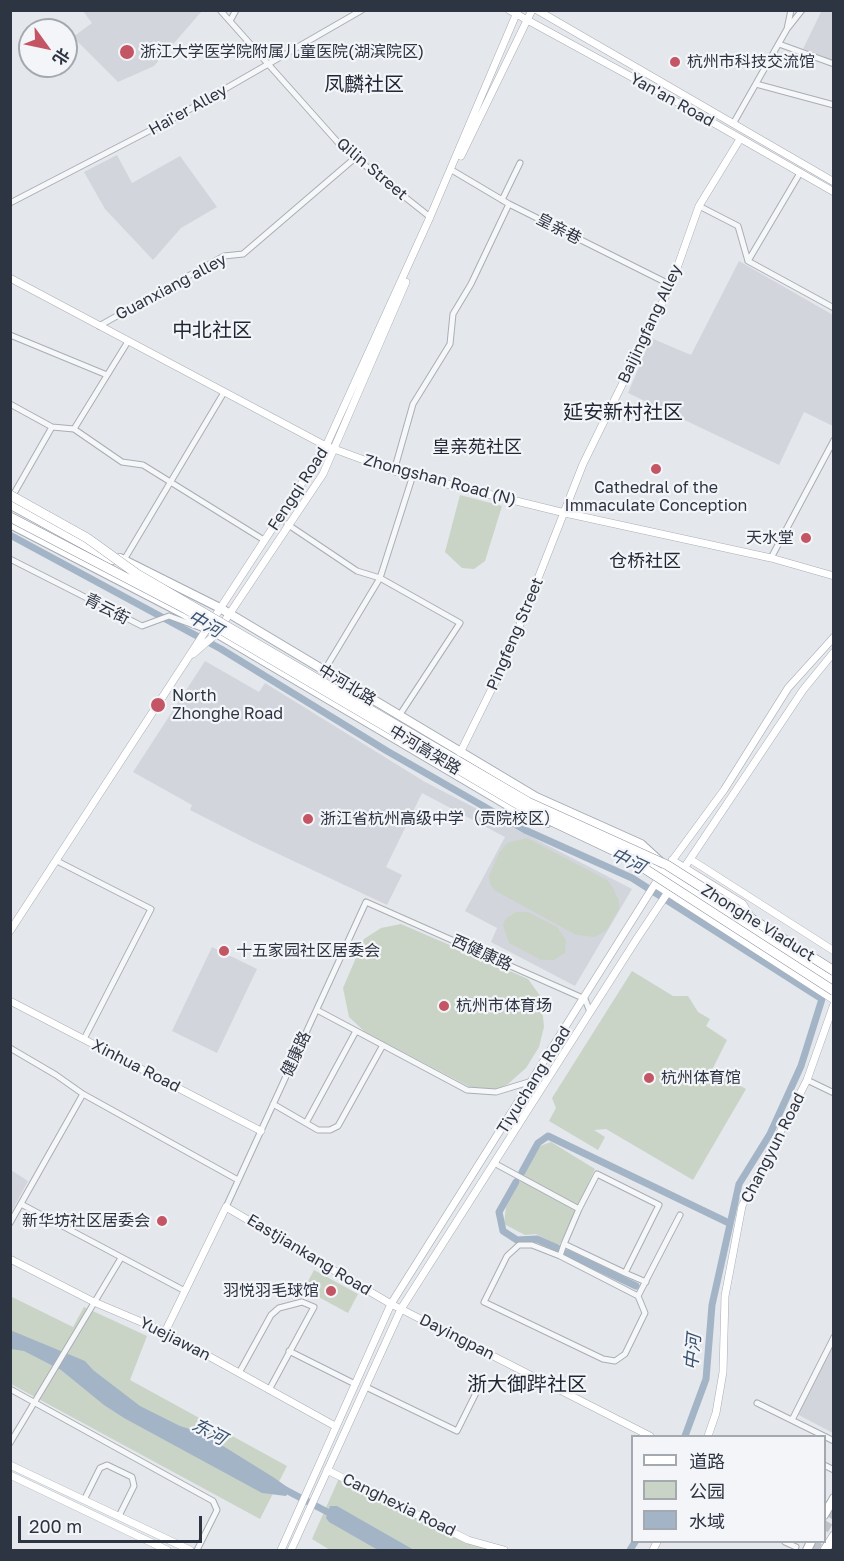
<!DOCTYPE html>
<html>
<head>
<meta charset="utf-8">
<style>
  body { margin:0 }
  #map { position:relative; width:844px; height:1561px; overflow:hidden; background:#e4e7eb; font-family:"Golos Text","Noto Sans SC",sans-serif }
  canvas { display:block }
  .frame { position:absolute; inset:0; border:12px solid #2d3442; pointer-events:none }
  .legend { position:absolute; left:631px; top:1435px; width:195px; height:108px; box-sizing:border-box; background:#f4f5f8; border:2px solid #a4a8af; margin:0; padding:8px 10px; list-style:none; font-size:18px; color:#2d3442 }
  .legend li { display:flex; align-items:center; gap:12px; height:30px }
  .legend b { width:30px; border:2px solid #a4a8af }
  .north { position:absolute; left:18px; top:18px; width:60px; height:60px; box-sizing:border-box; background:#f4f5f8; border:2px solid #a4a8af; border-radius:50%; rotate:123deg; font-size:16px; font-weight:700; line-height:24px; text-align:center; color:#2d3442 }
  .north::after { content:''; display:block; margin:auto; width:21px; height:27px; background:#c35565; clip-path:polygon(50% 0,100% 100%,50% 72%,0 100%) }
  .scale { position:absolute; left:18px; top:1516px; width:184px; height:27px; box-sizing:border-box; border:3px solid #2d3442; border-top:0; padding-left:8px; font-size:18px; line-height:21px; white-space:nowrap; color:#2d3442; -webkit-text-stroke:4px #f4f5f8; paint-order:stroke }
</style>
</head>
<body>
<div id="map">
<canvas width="844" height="1561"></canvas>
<div class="frame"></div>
<ul class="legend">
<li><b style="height:8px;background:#fff"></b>道路</li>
<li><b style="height:16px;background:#c9d4c6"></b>公园</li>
<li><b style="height:16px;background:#a3b4c7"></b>水域</li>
</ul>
<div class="north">北</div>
<div class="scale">200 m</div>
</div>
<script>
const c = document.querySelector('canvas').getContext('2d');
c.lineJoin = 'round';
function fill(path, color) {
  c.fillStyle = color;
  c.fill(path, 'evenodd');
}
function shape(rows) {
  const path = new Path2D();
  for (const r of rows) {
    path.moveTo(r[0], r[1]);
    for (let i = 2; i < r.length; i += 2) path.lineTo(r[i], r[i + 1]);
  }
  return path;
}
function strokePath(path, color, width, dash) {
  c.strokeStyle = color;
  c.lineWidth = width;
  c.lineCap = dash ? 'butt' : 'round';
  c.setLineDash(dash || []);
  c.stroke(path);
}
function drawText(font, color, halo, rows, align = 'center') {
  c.font = font + ' "Golos Text","Noto Sans SC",sans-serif';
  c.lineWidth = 4.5;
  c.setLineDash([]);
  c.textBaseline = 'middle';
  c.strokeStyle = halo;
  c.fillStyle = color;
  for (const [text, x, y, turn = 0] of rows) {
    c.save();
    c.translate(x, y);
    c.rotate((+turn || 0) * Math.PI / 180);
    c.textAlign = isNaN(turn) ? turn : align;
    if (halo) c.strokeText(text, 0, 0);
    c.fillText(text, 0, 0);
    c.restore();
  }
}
fill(shape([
  [822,10,833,11,833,61,803,49],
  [83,11,202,11,154,66,118,82,73,37,92,23],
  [117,155,132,183,180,156,217,207,181,228,153,260,105,209,84,172],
  [739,261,833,315,833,426,804,412,779,465,628,393,651,338,691,355],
  [205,661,259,692,265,683,425,782,632,889,575,986,491,942,497,928,465,911,505,837,422,793,386,867,402,875,387,905,253,842,190,810,192,805,133,772],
  [212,947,257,969,217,1053,172,1031],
  [11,1170,28,1181,11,1213],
  [833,1345,833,1433,797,1414]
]), '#d2d6dc');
fill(shape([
  [460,495,502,506,485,561,474,569,462,568,445,552],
  [527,838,607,880,612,886,619,900,619,909,607,930,595,937,576,935,494,890,490,884,489,876,499,853,507,843],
  [516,912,528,912,557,927,566,940,565,953,554,960,541,960,509,943,503,925,506,918],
  [401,924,528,979,541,997,544,1027,539,1047,526,1068,508,1084,498,1089,470,1087,365,1032,349,1017,343,988,364,939,381,928],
  [632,971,673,996,688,996,698,1012,710,1019,706,1026,727,1040,712,1070,746,1089,693,1180,606,1129,594,1130,605,1137,598,1150,549,1121,556,1108,552,1098],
  [551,1142,595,1169,559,1246,536,1234,525,1235,504,1224,506,1207,540,1146],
  [314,1270,358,1294,348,1313,304,1289],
  [10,1296,73,1327,84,1307,147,1336,130,1380,287,1466,260,1519,11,1384],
  [340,1476,468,1539,504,1550,330,1550,312,1539]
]), '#c9d4c6');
fill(shape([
  [10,1330,85,1361,93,1370,140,1406,180,1426,202,1433,273,1477,290,1489,286,1496,262,1493,124,1418,104,1405,61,1370,24,1351,11,1349],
  [330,1506,337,1506,414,1550,378,1550,329,1522,326,1518]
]), '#a3b4c7');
strokePath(shape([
  [10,535,221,649,387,751,525,830,632,878,822,999,801,1066,770,1134,739,1184,712,1305,706,1379,685,1436],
  [522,1172,538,1143,548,1136,729,1223],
  [516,1182,499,1212,503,1231,517,1240,537,1239,557,1248],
  [567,1253,636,1286],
  [282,1488,335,1516],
  [630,1550,635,1542]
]), '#a3b4c7', 7);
strokePath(shape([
  [824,1530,834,1513],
  [814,1550,818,1542]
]), '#bfc3c9', 9, [9, 4.5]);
const street = shape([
  [220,10,342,147,430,217],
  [791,10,787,29,802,10],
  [230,21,236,10],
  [779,44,834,64],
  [756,84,834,105],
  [733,124,787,29],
  [450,169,509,204,671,285],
  [502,200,520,163],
  [10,203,178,116,362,10],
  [699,206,738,226,748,261,834,308],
  [748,261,800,173],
  [99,326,224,256,243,254,355,158],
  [10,335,107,375],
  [10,404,52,427,12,497],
  [52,427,74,429,122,462,143,465,264,540],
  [74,429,127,343],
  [394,471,413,404,450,344,453,314,471,284,509,204],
  [287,524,357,571,380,578,460,623,399,716],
  [771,558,834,440],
  [10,559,142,626,169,616,204,629],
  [124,560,223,394],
  [324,671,380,578,413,475],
  [57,861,151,909,84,1039],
  [317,1010,467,1090,496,1092,532,1081],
  [10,1048,56,1075,83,1094,238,1180],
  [807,1080,834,1093],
  [273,1104,318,1130,330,1130,338,1126,383,1045],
  [306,1123,356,1031],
  [494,1163,579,1209,564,1244,625,1273,659,1205,597,1174,579,1209],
  [21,1204,185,1291],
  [226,1207,366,902,585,999,590,1012],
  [10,1223,83,1094],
  [564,1244,560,1256,532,1245,519,1245,507,1256,484,1302,603,1359,615,1361,625,1354,645,1313,638,1296,680,1215],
  [560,1256,638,1296],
  [625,1273,646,1282],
  [289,1351,355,1384],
  [239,1373,271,1315,279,1308,302,1302,314,1307,269,1390],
  [366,1387,457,1431,482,1381],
  [10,1389,213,1501,217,1510,197,1550],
  [757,1403,834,1441],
  [792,1420,834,1337],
  [10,1443,121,1258],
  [824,1465,834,1470],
  [84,1500,100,1468,107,1465,132,1477,134,1486,119,1516],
  [785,1542,796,1547]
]);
const secondary = shape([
  [509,10,670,98,834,192],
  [537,10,834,182],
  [461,156,532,10],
  [10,278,326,446,394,471,565,513,771,558,834,576],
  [193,654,216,634,323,474,406,282],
  [460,753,506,660,583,464,671,285,699,206,740,139],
  [690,859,834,951],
  [672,860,743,904,751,917],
  [655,884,834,1000],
  [10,931,326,446,430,217,518,10],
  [10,1001,261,1131],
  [10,1259,94,1302,165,1332,335,1426],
  [165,1332,226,1207,391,1304,650,1436],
  [708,1436,716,1413,723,1372,725,1296,742,1206,807,1080,834,1004],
  [10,1465,190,1550],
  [327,1470,468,1540,504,1550],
  [10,1475,167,1550],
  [281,1550,391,1304,655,884,724,790,788,688,834,637],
  [291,1550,401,1309,636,940,803,690,834,652],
  [653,1550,657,1542]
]);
const primary = shape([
  [10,524,184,614,514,809,547,823],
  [120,558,220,608,536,797,641,844,677,877],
  [621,850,629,853,669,878],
  [824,1515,834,1498],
  [807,1550,811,1542]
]);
const highway = shape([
  [10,504,112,560],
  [675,881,834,982],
  [825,1550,834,1536]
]);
strokePath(street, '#a9aeb5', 7);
strokePath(secondary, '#a9aeb5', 8);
strokePath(primary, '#a4abb5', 10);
strokePath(highway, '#8d94a0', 10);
strokePath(street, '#f6f7f9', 5);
strokePath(secondary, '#fff', 7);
strokePath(primary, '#fff', 8);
strokePath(highway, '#fff', 9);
const highwayBridge = shape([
  [10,495,87,538,137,574,528,802,667,865,834,971],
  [10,517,186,609,526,809,625,856,834,991]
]);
strokePath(highwayBridge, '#8d94a0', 10, []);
strokePath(highwayBridge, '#fff', 9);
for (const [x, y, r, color] of [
  [127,52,8,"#c35565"],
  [675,62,6,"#c35565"],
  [656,469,6,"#c35565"],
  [806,538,6,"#c35565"],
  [158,705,8,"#c35565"],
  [308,819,6,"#c35565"],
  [224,951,6,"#c35565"],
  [444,1006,6,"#c35565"],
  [649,1078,6,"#c35565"],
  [162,1221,6,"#c35565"],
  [331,1291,6,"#c35565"]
]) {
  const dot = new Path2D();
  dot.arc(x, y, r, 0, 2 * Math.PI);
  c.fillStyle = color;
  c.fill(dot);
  strokePath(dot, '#f4f5f8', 2);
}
drawText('16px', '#2d3442', '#f4f5f8', [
  ["浙江大学医学院附属儿童医院(湖滨院区)",140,52],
  ["杭州市科技交流馆",687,62],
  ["Cathedral of the",656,488,"center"],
  ["Immaculate Conception",656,506,"center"],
  ["天水堂",794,538,"right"],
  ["North",172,696],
  ["Zhonghe Road",172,714],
  ["浙江省杭州高级中学（贡院校区）",320,819],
  ["十五家园社区居委会",236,951],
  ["杭州市体育场",456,1006],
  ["杭州体育馆",661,1078],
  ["新华坊社区居委会",150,1221,"right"],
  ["羽悦羽毛球馆",319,1291,"right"]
], 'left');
drawText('16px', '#2d3442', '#f4f5f8', [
  ["Yan'an Road",672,100,29],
  ["Hai'er Alley",188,110,-29],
  ["Qilin Street",372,169,40],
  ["皇亲巷",559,229,27],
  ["Guanxiang alley",171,287,-28],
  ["Baijingfang Alley",650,324,-65],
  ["Zhongshan Road (N)",440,480,15],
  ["Fengqi Road",298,489,-57],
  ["青云街",107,609,27],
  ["Pingfeng Street",515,634,-67],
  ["中河北路",347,685,31],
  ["中河高架路",425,750,31],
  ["Zhonghe Viaduct",758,923,32],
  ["西健康路",482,953,24],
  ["健康路",296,1054,-65],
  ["Xinhua Road",136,1066,27],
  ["Tiyuchang Road",534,1080,-58],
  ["Changyun Road",773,1148,-63],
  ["Eastjiankang Road",309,1255,31],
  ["Dayingpan",457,1337,27],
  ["Yuejiawan",175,1339,27],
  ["Canghexia Road",399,1505,26]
]);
drawText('18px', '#1f2633', '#f4f5f8', [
  ["皇亲苑社区",477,447],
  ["仓桥社区",645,561]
]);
drawText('italic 18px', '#3a5372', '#f4f5f8', [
  ["中河",205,624,29],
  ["中河",628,861,26],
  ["中河",693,1352,-85],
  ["东河",209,1432,28]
]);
drawText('20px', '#1f2633', '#f4f5f8', [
  ["凤麟社区",364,85],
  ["中北社区",212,331],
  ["延安新村社区",623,413],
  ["浙大御跸社区",527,1385]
]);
</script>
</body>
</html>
